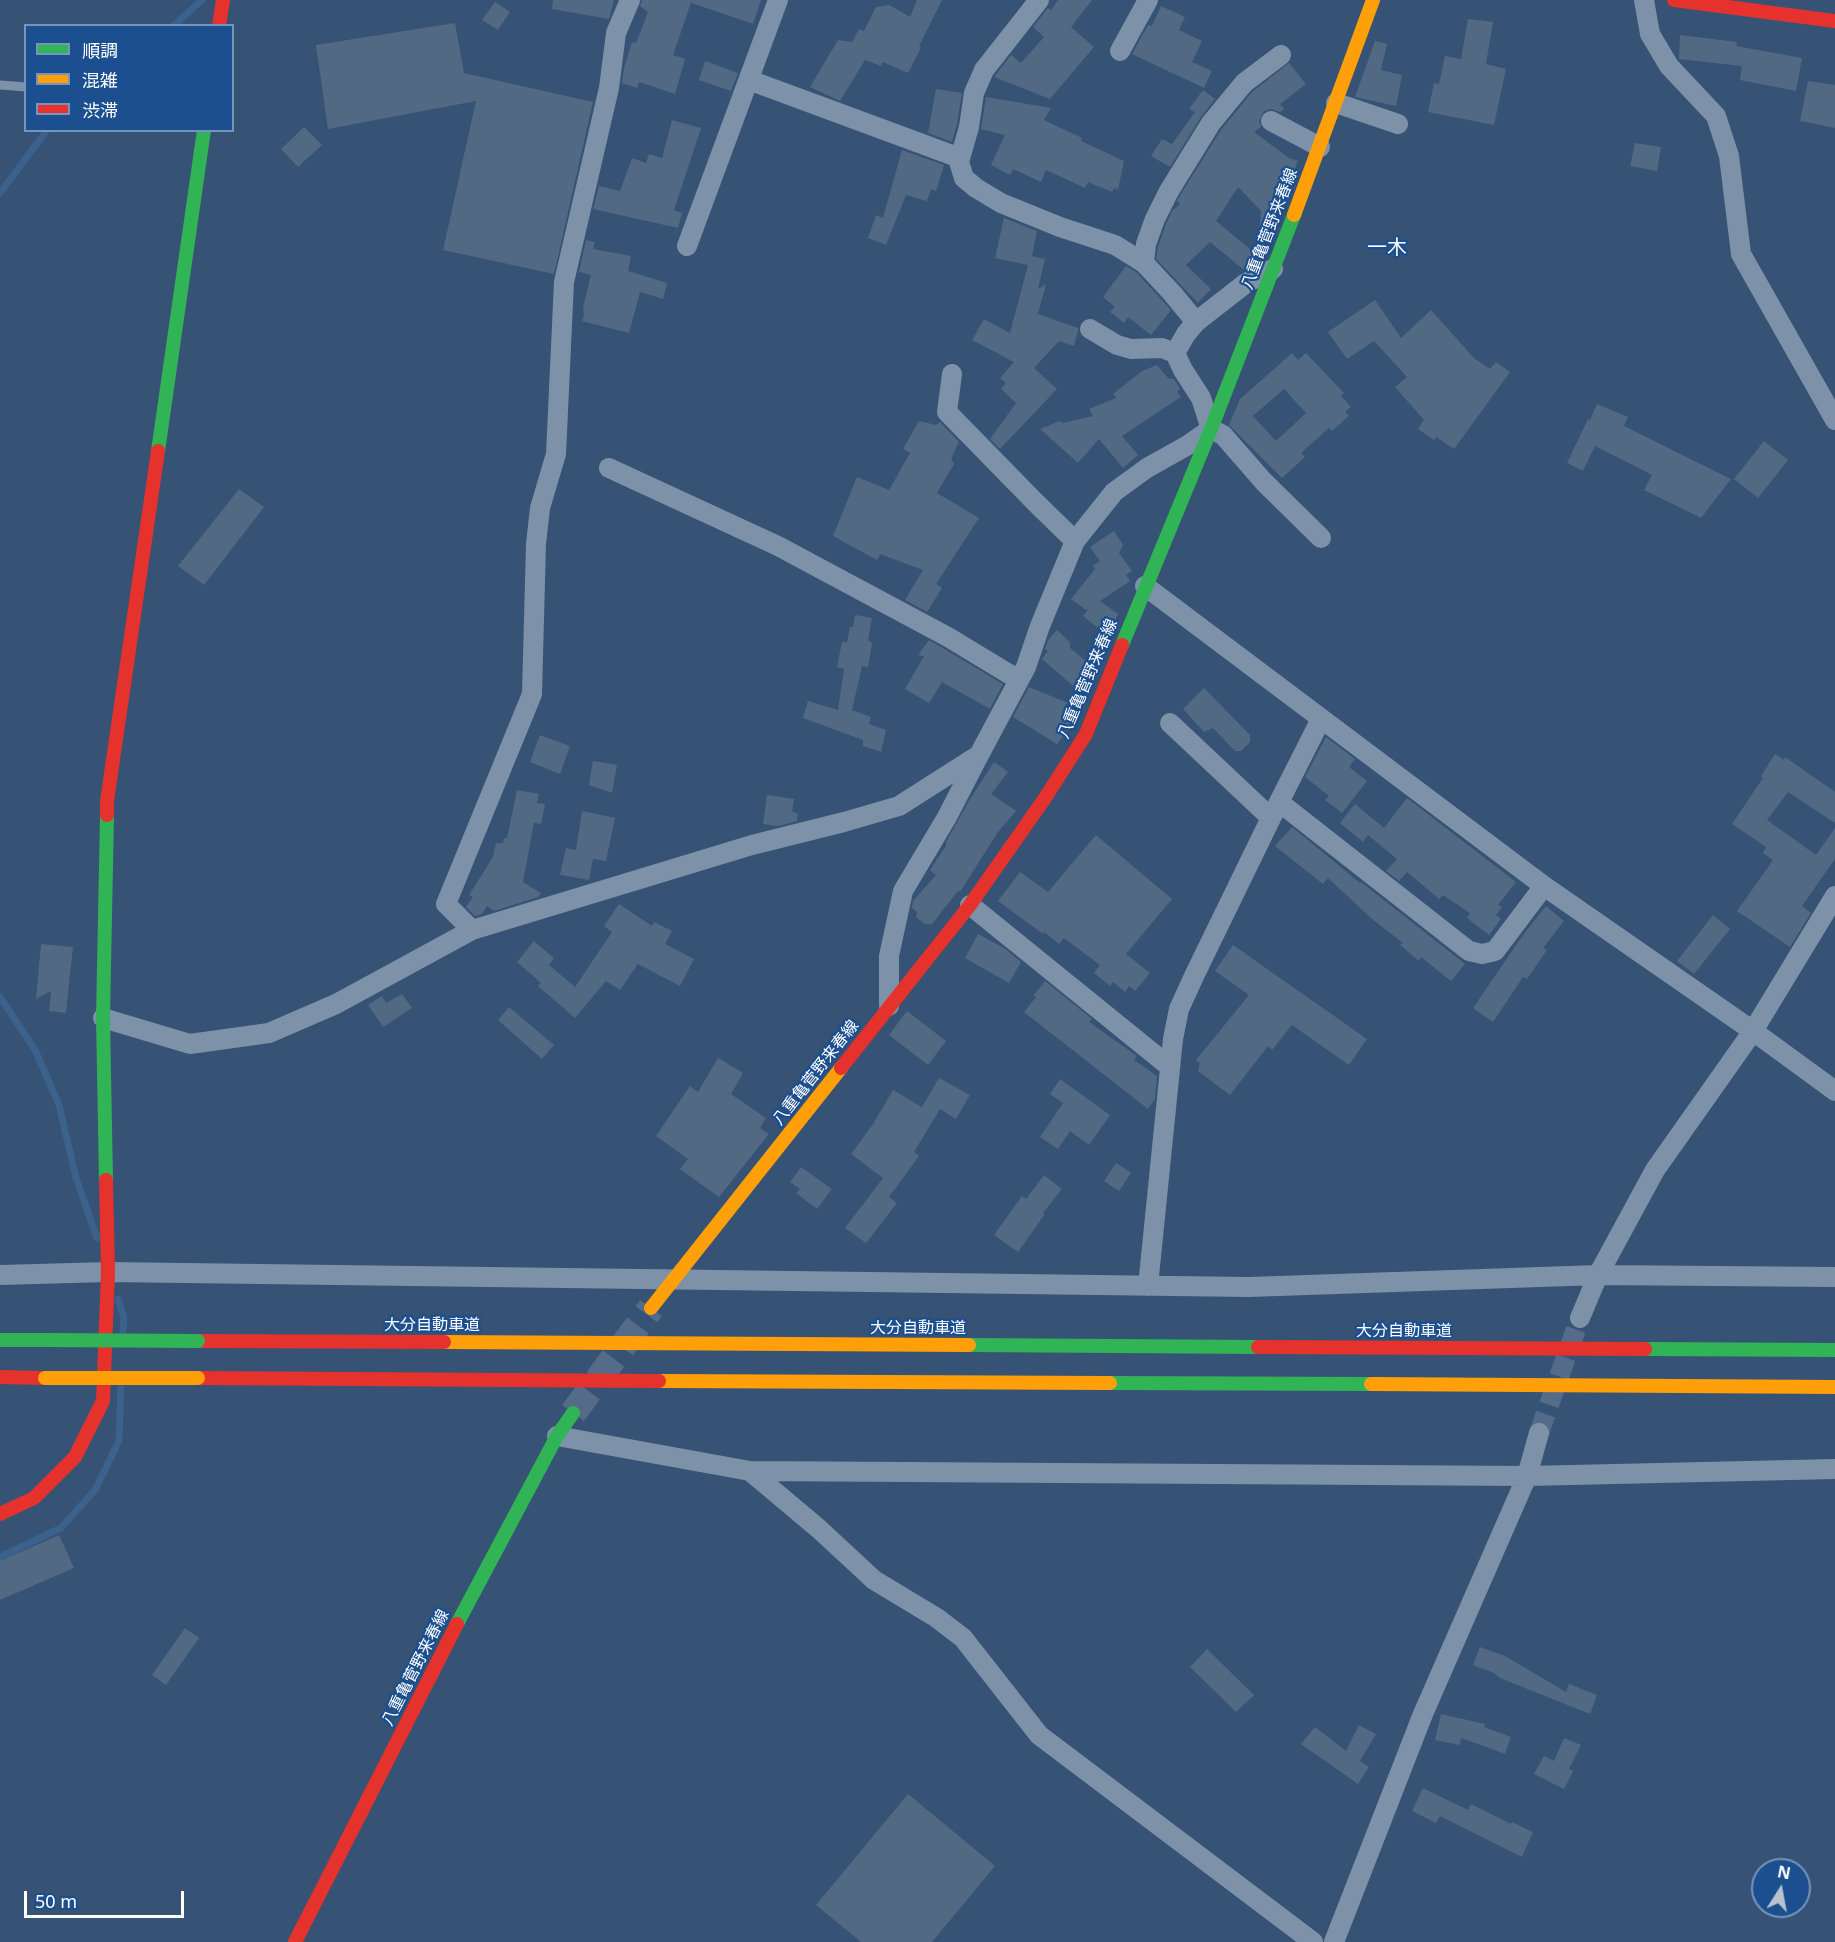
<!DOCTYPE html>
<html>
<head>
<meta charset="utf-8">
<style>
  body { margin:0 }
  #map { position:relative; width:1835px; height:1942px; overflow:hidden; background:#365274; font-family:"Noto Sans","Noto Sans JP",sans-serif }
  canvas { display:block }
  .legend { position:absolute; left:24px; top:24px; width:210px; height:108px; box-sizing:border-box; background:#1b4f8f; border:2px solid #7695bc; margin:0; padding:8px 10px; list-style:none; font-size:18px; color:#fff }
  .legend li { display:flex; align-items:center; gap:12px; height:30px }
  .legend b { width:30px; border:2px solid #7695bc }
  .north { position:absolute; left:1751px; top:1858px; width:60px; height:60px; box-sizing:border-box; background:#1b4f8f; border:2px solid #7695bc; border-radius:50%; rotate:11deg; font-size:16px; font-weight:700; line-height:24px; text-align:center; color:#fff }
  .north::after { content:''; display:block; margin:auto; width:21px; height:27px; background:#b9c2ce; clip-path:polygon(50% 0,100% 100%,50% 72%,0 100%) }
  .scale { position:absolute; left:24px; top:1891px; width:160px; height:27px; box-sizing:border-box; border:3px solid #fff; border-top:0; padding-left:8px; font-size:18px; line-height:21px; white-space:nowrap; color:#fff; -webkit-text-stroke:4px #1b4f8f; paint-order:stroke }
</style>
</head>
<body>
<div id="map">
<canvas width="1835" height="1942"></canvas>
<ul class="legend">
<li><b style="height:8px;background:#30b455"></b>順調</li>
<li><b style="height:8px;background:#ff9f0a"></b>混雑</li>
<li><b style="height:8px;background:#e5322d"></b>渋滞</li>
</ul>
<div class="north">N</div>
<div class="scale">50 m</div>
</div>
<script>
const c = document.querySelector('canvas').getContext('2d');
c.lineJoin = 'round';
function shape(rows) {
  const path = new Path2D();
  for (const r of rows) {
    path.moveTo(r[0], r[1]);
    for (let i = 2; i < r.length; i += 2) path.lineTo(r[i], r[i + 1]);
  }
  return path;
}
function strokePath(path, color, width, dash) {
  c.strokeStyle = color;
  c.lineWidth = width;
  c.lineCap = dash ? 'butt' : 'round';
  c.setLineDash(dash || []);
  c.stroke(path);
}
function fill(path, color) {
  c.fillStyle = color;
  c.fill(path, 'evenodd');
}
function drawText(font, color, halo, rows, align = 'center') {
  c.font = font + ' "Noto Sans","Noto Sans JP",sans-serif';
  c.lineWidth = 4.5;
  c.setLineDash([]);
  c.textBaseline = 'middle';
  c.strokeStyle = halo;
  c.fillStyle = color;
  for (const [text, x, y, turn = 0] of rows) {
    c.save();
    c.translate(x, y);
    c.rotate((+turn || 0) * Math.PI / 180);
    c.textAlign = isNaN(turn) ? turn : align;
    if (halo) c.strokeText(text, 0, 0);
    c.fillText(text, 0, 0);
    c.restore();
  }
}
strokePath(shape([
  [173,26,202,0],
  [0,193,47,130],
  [0,997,35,1050,59,1105,76,1178,97,1238],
  [118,1299,124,1318,123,1332],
  [0,1557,61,1528,95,1490,119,1441,121,1385]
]), '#3b618d', 7);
fill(shape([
  [553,0,614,0,609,19,552,9],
  [642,0,692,0,673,55,685,59,675,94,639,82,637,88,622,83,624,68,632,42,636,43,648,12,640,6],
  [692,0,761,0,753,24,692,3],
  [917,0,942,0,919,46,921,48,908,73,883,62,881,66,865,60,840,101,810,87,838,40,852,42,859,29,864,31,876,7,889,5,910,17],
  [1058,0,1092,0,1071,27,1094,47,1050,99,994,77,1011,55,1021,63,1044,37,1033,27,1048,8,1051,10],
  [495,2,510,12,498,30,482,20],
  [1161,6,1185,17,1179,30,1202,41,1192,62,1212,71,1204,88,1132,54,1148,25,1152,26],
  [1468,19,1493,22,1486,64,1506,69,1494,125,1428,112,1434,83,1439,84,1445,56,1461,59],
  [455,23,464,73,593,102,554,274,443,250,476,101,328,129,316,45],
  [1680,35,1737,42,1736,46,1802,58,1796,91,1740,80,1742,66,1679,59],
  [1375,41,1387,44,1381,70,1402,75,1396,106,1355,97],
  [705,61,738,73,731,91,699,80],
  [1289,63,1306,84,1280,104,1284,109,1280,112,1271,109,1264,111,1259,121,1261,127,1254,132,1289,158,1298,161,1258,263,1256,264,1257,260,1251,267,1244,270,1210,242,1186,265,1211,289,1198,303,1156,259,1158,247,1166,224,1172,211,1180,204,1177,201,1179,197,1221,130,1252,92],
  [1238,187,1261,211,1257,255,1216,221],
  [1808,81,1835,85,1835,128,1800,121],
  [936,89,962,93,957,124,952,142,928,133],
  [1203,90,1215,99,1201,117,1170,167,1151,156,1162,139,1172,144,1195,112,1189,109],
  [986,97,1051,108,1044,120,1082,138,1081,141,1124,161,1118,190,1114,188,1112,192,1088,182,1085,188,1046,170,1041,182,1013,169,1010,175,991,165,1005,135,981,129],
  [672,120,701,128,674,210,682,213,678,228,593,209,599,186,620,191,632,158,646,163,649,154,662,158],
  [304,127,322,145,298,167,281,149],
  [1635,143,1661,147,1657,171,1630,166],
  [902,150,944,165,936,191,931,189,927,201,906,195,886,245,868,238,876,215,883,218],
  [1004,218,1037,231,1032,256,1045,259,1038,289,1046,284,1038,314,1078,328,1078,331,1074,346,1059,341,1034,368,1057,389,1000,449,990,439,1016,403,1001,389,1006,383,1000,378,1014,362,972,340,984,319,1010,333,1028,265,995,258],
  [586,240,595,242,593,249,631,256,628,271,667,283,663,299,640,292,629,333,582,321,584,315,583,307,591,275,579,272],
  [1126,266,1136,272,1171,310,1151,335,1128,317,1124,323,1110,312,1115,307,1103,297],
  [1375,300,1401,338,1431,310,1474,358,1490,369,1496,362,1510,372,1454,449,1436,437,1434,440,1418,429,1424,420,1395,387,1407,377,1374,341,1347,359,1328,332],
  [1292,353,1298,360,1306,353,1344,393,1341,396,1351,407,1345,412,1349,416,1332,431,1329,428,1301,453,1305,457,1282,478,1229,425,1240,399],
  [1284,389,1306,413,1276,441,1253,416],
  [1157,365,1168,378,1174,379,1180,389,1177,392,1181,397,1122,436,1138,455,1123,468,1099,439,1078,463,1040,429,1060,421,1062,423,1093,416,1089,409,1116,398,1113,394,1142,371],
  [1597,404,1628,417,1624,426,1731,479,1701,518,1644,490,1652,475,1595,446,1583,471,1567,463,1588,419,1590,420],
  [919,421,936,425,940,422,959,442,951,459,954,464,937,493,979,518,936,584,942,588,927,612,905,600,923,570,880,554,877,560,833,536,857,477,889,490,910,453,903,449],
  [1764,441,1788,460,1758,498,1734,479],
  [239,489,264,507,204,585,178,566],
  [1114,531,1123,545,1119,553,1132,571,1126,575,1130,581,1100,601,1118,614,1108,636,1083,616,1089,608,1086,610,1071,599,1095,569,1093,566,1100,561,1090,547],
  [855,615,872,618,868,640,872,643,868,667,862,666,852,710,871,717,869,724,886,730,881,752,863,746,863,740,803,718,808,701,838,710,844,669,837,667,842,642,847,642,850,627,853,627],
  [1057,630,1070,642,1070,648,1096,669,1092,678,1079,691,1042,659,1048,651,1045,649,1048,640],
  [929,640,1003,684,990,709,942,682,929,703,905,689,924,656,918,655],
  [1029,687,1068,703,1065,705,1077,715,1073,724,1057,744,1013,717],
  [1204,688,1250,735,1250,742,1241,751,1235,751,1213,728,1204,732,1183,709],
  [540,735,570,746,560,774,530,762],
  [1326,737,1355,759,1349,767,1367,781,1342,813,1325,800,1329,796,1305,777],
  [1775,754,1784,760,1785,757,1835,792,1835,823,1788,792,1767,820,1816,855,1835,828,1835,859,1802,906,1811,913,1790,947,1737,911,1773,860,1763,853,1766,847,1732,824,1763,778,1761,776],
  [593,761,617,765,612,793,589,785],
  [994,762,1008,772,991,794,1016,811,998,832,960,892,958,891,932,924,925,924,916,917,917,912,912,908,913,901,936,875,930,870,946,846,946,842,970,799],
  [517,790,539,794,537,803,545,804,541,824,534,823,523,882,541,893,538,897,494,911,487,906,482,914,475,916,466,907,473,897,469,895,493,857,496,843,503,843,504,838,507,838],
  [767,795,794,799,792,811,798,814,797,821,779,826,763,824],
  [1407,798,1516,882,1498,905,1502,907,1496,915,1501,919,1489,935,1467,918,1470,913,1443,895,1439,899,1407,872,1399,881,1386,871,1397,859,1368,835,1363,842,1340,823,1355,804,1384,828],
  [582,811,615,818,606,861,593,859,589,880,560,875,566,848,576,850],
  [1292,827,1360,883,1361,882,1465,964,1451,981,1421,957,1419,961,1400,945,1403,943,1372,919,1328,878,1323,884,1275,846],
  [1096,835,1172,899,1126,954,1150,973,1135,991,1129,986,1125,992,1113,982,1110,986,1094,973,1100,965,1064,938,1059,944,1044,932,1043,934,998,901,1020,872,1048,892],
  [619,904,652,926,654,922,672,931,665,944,694,959,680,986,638,964,620,990,606,981,575,1018,538,986,541,983,517,962,534,941,554,958,549,965,575,987,612,932,604,926],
  [1546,906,1564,921,1543,948,1547,950,1527,979,1523,977,1493,1022,1473,1008,1523,935],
  [1713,915,1730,929,1694,974,1677,961],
  [978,934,1004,948,1021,962,1009,983,965,958],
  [41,944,73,947,66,1013,49,1011,51,991,36,999],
  [1233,945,1367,1039,1349,1065,1292,1025,1272,1050,1268,1046,1230,1095,1198,1071,1200,1063,1196,1060,1249,995,1215,971],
  [1045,981,1092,1019,1089,1022,1137,1056,1134,1060,1157,1076,1155,1099,1148,1109,1024,1012,1036,997,1033,996],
  [402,994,412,1008,383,1027,368,1005,382,996,386,1003],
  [509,1007,554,1045,542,1059,498,1020],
  [907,1011,946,1041,928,1065,889,1035],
  [718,1058,743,1073,731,1094,766,1118,760,1128,769,1134,719,1197,680,1169,688,1159,656,1136,690,1086,698,1092],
  [939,1078,970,1095,956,1119,940,1109,914,1152,919,1156,889,1197,897,1203,866,1243,845,1228,883,1178,851,1154,873,1124,893,1090,922,1107],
  [1060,1079,1110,1115,1089,1145,1070,1131,1058,1149,1040,1137,1063,1103,1050,1094],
  [1116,1163,1131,1173,1119,1191,1104,1181],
  [801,1167,832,1189,817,1209,796,1193,800,1189,790,1182],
  [1044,1175,1062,1189,1043,1213,1045,1214,1018,1252,994,1235,1022,1196,1026,1199],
  [59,1535,74,1568,0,1600,0,1561],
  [185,1628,199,1638,166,1685,152,1675],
  [1480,1647,1505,1656,1566,1692,1569,1684,1597,1695,1590,1714,1500,1678,1494,1673,1473,1665],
  [1207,1649,1254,1695,1236,1712,1190,1667],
  [1441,1714,1485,1724,1484,1727,1511,1737,1505,1754,1461,1738,1460,1745,1435,1740],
  [1359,1725,1376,1734,1360,1761,1369,1767,1358,1784,1301,1744,1315,1727,1346,1751],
  [1564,1738,1581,1745,1569,1769,1573,1771,1564,1789,1534,1774,1544,1756,1554,1761],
  [1423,1788,1468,1810,1471,1804,1511,1824,1512,1822,1533,1832,1522,1857,1440,1816,1436,1823,1412,1811],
  [908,1794,995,1866,932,1942,861,1942,816,1905]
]), '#526984');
strokePath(shape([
  [1539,1433,1580,1318]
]), '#546c89', 20, [20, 10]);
strokePath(shape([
  [573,1413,651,1308]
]), '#546c89', 27, [27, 14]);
strokePath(shape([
  [0,85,26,87]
]), '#7d92a8', 9);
strokePath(shape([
  [1039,0,984,70,974,93,969,127,959,162,964,178,976,188,1001,203,1060,227,1115,245,1144,263,1172,293,1196,322],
  [1644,0,1650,34,1669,66,1716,116,1729,156,1741,254,1835,420],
  [1120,51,1148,0],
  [749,80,960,158],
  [1336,103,1398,124],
  [1271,121,1320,147],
  [687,246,778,0],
  [1144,263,1146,244,1155,219,1169,191,1211,123,1244,83,1281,55],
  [1090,329,1117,345,1131,349,1162,348,1175,353,1183,370,1201,398,1211,429,1223,435,1264,482,1321,538],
  [1175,353,1186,334,1196,322,1246,283,1273,269],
  [952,374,947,412,1035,502,1075,541],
  [609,468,778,546,948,637,1019,680],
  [1145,586,1544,886,1753,1031,1835,1091],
  [1170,723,1271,818],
  [1279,802,1469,951,1482,954,1495,951,1544,886],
  [970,905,1170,1067],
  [472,930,446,904,532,694,536,544,540,508,556,454,564,282,609,88,616,33,630,0],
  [889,1006,889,956,903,891,947,817,979,755],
  [103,1018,190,1044,269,1033,336,1004,472,930,752,845,844,822,899,806,979,755,1026,667,1040,626,1075,541,1114,492,1147,468,1188,445,1211,429],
  [0,1275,108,1272,1249,1287,1598,1275,1835,1277],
  [1148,1286,1173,1039,1179,1009,1195,974,1271,818,1321,719],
  [1580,1318,1598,1275,1655,1170,1753,1031,1835,896],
  [557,1436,750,1471,1527,1476,1835,1469],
  [750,1471,819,1529,874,1580,937,1618,963,1638,1039,1735,1313,1942],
  [1334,1942,1423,1714,1527,1476,1539,1433]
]), '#7d92a8', 20);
strokePath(shape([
  [158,451,204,130],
  [1122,645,1211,429,1294,215],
  [106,1180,103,1018,107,815],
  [0,1340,46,1340],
  [969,1345,1258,1347],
  [1645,1349,1835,1350],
  [1110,1383,1371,1384],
  [457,1624,557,1436,573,1413]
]), '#30b455', 14);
strokePath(shape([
  [1294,215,1373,0],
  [651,1308,841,1068],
  [444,1342,969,1345],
  [659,1381,1110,1383],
  [1371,1384,1835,1387]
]), '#ff9f0a', 14);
strokePath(shape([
  [1674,0,1835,21],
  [219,26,223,0],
  [107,815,107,801,158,451],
  [841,1068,970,905,1045,798,1086,734,1122,645],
  [198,1341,444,1342],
  [1258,1347,1645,1349],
  [0,1377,45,1378],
  [198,1378,659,1381],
  [0,1514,34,1498,75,1457,103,1401,108,1272,106,1180],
  [295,1942,457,1624]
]), '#e5322d', 14);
strokePath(shape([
  [46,1340,198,1341]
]), '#30b455', 14);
strokePath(shape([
  [45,1378,198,1378]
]), '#ff9f0a', 14);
drawText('16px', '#fff', '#1b4f8f', [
  ["八重亀菅野来春線",1270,229,-69],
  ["八重亀菅野来春線",1088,679,-67],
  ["八重亀菅野来春線",816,1073,-52],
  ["大分自動車道",432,1325],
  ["大分自動車道",918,1328],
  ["大分自動車道",1404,1331],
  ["八重亀菅野来春線",416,1668,-63]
]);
drawText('20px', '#fff', '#1b4f8f', [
  ["一木",1387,248]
]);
</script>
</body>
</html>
